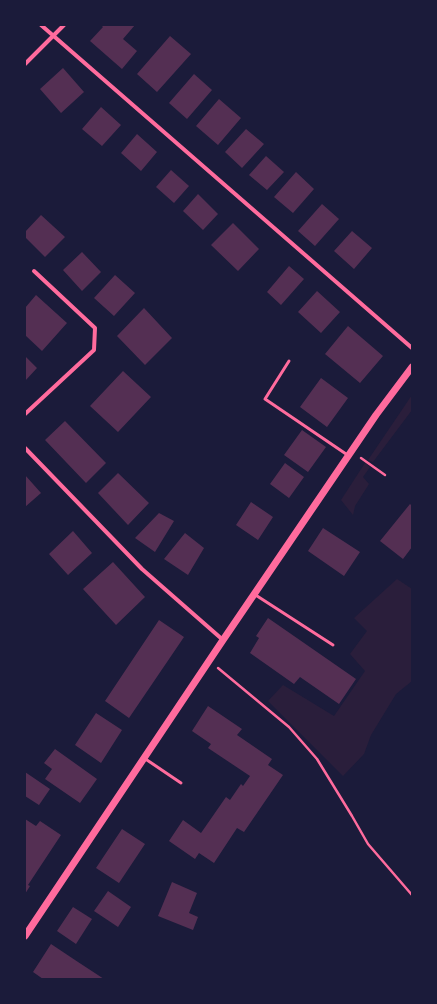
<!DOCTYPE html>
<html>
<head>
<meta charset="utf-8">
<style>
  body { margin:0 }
  #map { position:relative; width:437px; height:1004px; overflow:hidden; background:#1b1b3a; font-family:"Exo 2",sans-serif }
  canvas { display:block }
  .frame { position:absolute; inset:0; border:26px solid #1b1b3a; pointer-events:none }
</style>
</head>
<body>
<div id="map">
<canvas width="437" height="1004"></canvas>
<div class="frame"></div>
</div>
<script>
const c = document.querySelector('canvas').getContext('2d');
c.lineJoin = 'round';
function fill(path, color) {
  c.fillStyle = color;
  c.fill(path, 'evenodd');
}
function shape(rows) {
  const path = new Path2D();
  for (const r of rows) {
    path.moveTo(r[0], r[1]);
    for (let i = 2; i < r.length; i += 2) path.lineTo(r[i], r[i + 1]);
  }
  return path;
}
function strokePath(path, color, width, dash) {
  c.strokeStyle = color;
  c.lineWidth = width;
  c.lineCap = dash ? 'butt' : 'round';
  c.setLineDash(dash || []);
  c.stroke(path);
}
fill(shape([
  [412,395,412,410,373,462,368,460],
  [365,463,370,467,363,477,369,484,355,506,353,515,341,500],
  [397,579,412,589,412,681,396,694,371,735,364,754,343,776,268,701,283,685,334,716,365,671,350,654,367,631,354,618]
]), '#2a1e3b');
fill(shape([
  [101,25,135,25,123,39,137,51,122,69,90,41,103,27],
  [170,36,191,54,157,92,137,74],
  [63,68,84,92,61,113,40,89],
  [194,74,212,90,187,119,169,103],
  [219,99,241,118,218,145,196,126],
  [101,107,121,125,102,146,82,129],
  [246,129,264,144,242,168,225,152],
  [137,134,157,152,141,171,121,153],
  [266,156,284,172,267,190,249,175],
  [171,170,189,186,174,203,156,187],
  [296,172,314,189,293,213,274,197],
  [198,194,218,214,203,230,183,211],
  [322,204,339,219,315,246,298,231],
  [41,215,65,237,45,257,25,237,25,232],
  [233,223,259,249,238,271,211,245],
  [352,231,372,248,354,269,334,251],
  [82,252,101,272,82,291,63,270],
  [289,266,304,279,281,305,267,292],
  [115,275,135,293,114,316,94,298],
  [317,291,340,312,321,333,298,312],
  [36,295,67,323,42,351,25,335,25,308],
  [144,308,172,338,145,365,117,336],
  [348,326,383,356,360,383,325,354],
  [25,356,37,368,25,381],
  [123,371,151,397,118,432,90,406],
  [321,378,348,398,327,427,300,407],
  [65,421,106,463,86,483,45,440],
  [302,430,326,447,308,472,284,455],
  [285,463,304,477,289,498,270,484],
  [118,473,149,503,128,525,98,493],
  [25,475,41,493,25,507],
  [251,502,273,517,258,540,236,525],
  [410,504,412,506,412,547,403,559,380,541],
  [159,513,174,521,155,552,135,538],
  [323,528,360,552,344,576,308,551],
  [73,531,92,553,68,575,49,554],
  [185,533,204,548,188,575,164,559],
  [113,562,145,597,116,625,83,589],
  [268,618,356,679,339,704,300,677,294,684,250,653,259,638,256,636],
  [159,620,184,637,129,718,105,701],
  [208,706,242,729,237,735,272,759,268,765,283,775,244,832,237,828,214,863,199,853,195,859,169,841,183,820,201,833,226,797,230,800,241,784,243,786,250,776,208,748,211,744,192,731],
  [96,713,122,730,101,763,75,745],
  [55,749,97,779,80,803,45,779,52,769,44,763],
  [25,772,50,789,39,805,25,796],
  [25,819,36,826,40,821,61,835,28,885,30,886,25,894],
  [122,829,145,844,119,883,96,868],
  [172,882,197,893,189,913,198,917,193,930,158,916],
  [108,891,131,907,118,927,94,911],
  [73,907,92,919,76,944,57,931],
  [51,944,78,962,104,979,43,979,33,972]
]), '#542f53');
strokePath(shape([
  [361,458,385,475],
  [218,668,289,727,317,759,352,816,368,844,412,895]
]), '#ff6b9d', 2.5);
strokePath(shape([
  [289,361,265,399,349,456],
  [254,594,333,645],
  [144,758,181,783]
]), '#ff6b9d', 3);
strokePath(shape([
  [41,25,412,348],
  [25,64,64,25],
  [25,414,94,350,95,328,34,271],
  [25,448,142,569,223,640]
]), '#ff6b9d', 4);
strokePath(shape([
  [25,936,223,640,376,415,412,367]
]), '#ff6b9d', 7);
</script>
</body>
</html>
